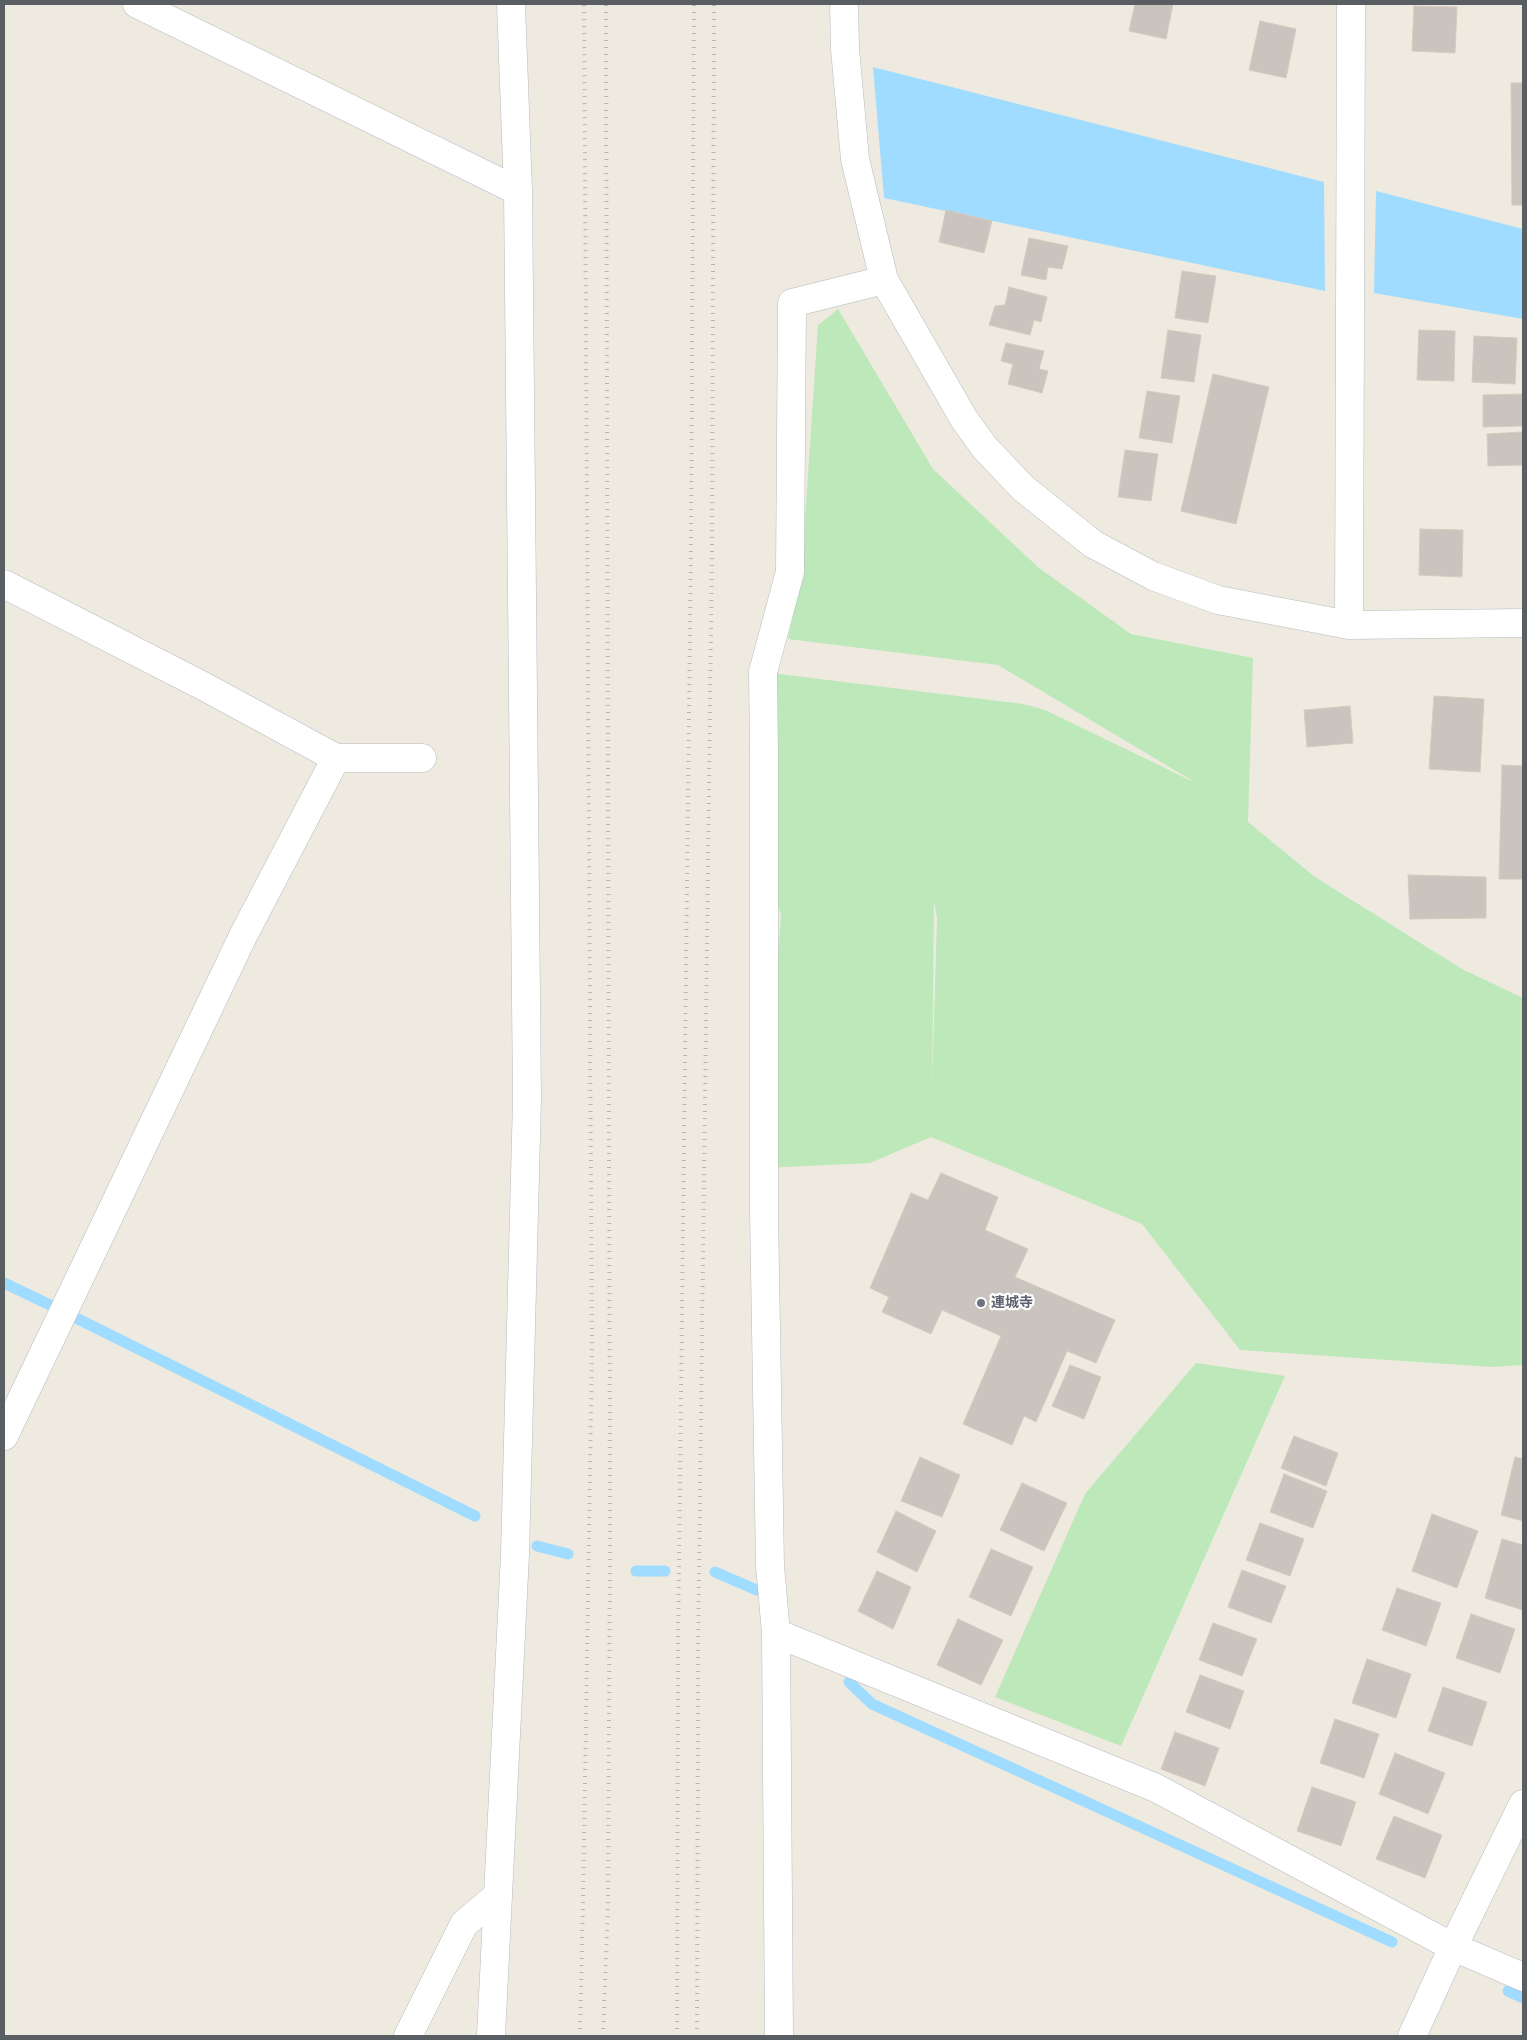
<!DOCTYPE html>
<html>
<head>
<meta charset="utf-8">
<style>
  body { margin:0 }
  #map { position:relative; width:1527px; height:2040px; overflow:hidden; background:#eeeae0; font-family:"Space Grotesk",sans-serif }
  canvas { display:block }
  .frame { position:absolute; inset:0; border:5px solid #595e63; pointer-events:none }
</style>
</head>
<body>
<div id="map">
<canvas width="1527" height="2040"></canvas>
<div class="frame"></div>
</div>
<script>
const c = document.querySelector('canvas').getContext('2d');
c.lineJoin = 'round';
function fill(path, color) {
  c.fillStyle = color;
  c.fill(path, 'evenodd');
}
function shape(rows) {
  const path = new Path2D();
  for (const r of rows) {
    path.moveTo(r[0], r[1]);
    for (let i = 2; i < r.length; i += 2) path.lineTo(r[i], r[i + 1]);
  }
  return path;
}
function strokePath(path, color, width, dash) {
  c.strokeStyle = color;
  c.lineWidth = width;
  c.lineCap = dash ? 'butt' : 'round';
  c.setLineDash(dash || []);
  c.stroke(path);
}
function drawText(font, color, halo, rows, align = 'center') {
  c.font = font + ' "Space Grotesk","Noto Sans JP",sans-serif';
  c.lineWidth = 4.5;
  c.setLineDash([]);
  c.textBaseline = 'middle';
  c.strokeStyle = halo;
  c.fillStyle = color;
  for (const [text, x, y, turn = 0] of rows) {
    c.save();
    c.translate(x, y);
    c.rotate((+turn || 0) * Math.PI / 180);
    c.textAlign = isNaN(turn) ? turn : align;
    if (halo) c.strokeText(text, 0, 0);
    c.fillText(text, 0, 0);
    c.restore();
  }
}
fill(shape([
  [838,309,933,469,1039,568,1131,634,1253,658,1248,822,1315,877,1462,969,1523,998,1523,1365,1492,1367,1240,1350,1142,1224,931,1137,870,1163,764,1168,781,915,765,864,763,672,1023,704,1045,710,1198,784,998,665,788,639,801,577,818,325],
  [934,900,937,919,932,1087],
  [1196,1363,1285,1376,1121,1746,995,1697,1085,1494]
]), '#bde8ba');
fill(shape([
  [873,67,1324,182,1325,291,884,198],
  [1376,191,1523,229,1523,319,1374,293]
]), '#9fdcff');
strokePath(shape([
  [4,1283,50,1305],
  [70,1315,475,1516],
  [537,1546,568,1554],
  [636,1571,665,1571],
  [715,1572,759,1591],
  [849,1682,872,1704,1392,1942],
  [1508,1991,1523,1998]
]), '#9fdcff', 11);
const building = shape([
  [1135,4,1173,4,1166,39,1129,31,1135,4],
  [1414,6,1457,7,1455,53,1412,51,1414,6],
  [1260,21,1296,29,1286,78,1249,70,1260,21],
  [1511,83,1523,83,1523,205,1512,205,1511,83],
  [946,210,992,221,984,253,939,242,946,210],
  [1029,238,1068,246,1062,269,1048,267,1046,280,1021,275,1029,238],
  [1182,271,1216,276,1208,323,1175,318,1182,271],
  [1009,287,1047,297,1041,322,1034,320,1030,335,989,325,995,306,1005,305,1009,287],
  [1168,330,1201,335,1194,382,1161,378,1168,330],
  [1419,330,1455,331,1454,381,1417,380,1419,330],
  [1474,336,1517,338,1515,384,1472,382,1474,336],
  [1006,343,1044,351,1039,369,1048,371,1042,393,1008,384,1013,364,1001,361,1006,343],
  [1213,374,1269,387,1236,524,1181,511,1213,374],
  [1147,391,1180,396,1172,443,1139,438,1147,391],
  [1523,394,1523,426,1483,427,1483,395,1523,394],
  [1523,432,1523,465,1488,466,1487,434,1523,432],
  [1125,450,1158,454,1151,501,1118,497,1125,450],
  [1420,529,1463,530,1462,577,1419,575,1420,529],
  [1434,696,1484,699,1480,772,1429,769,1434,696],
  [1350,706,1353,743,1307,747,1304,710,1350,706],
  [1502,765,1523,766,1523,879,1499,879,1502,765],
  [1408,875,1486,877,1486,918,1410,919,1408,875],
  [941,1173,998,1197,985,1230,1028,1249,1015,1277,1115,1320,1096,1363,1067,1351,1036,1422,1024,1416,1012,1445,963,1424,1001,1336,942,1310,931,1334,882,1312,889,1297,870,1288,911,1193,928,1200,941,1173],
  [1070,1365,1101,1377,1084,1419,1052,1406,1070,1365],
  [1294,1436,1338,1453,1326,1486,1281,1468,1294,1436],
  [920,1457,960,1475,942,1517,901,1501,920,1457],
  [1515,1457,1523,1459,1523,1521,1501,1515,1515,1457],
  [1284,1474,1327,1491,1313,1528,1270,1512,1284,1474],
  [1022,1483,1067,1503,1044,1551,1000,1530,1022,1483],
  [896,1511,936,1531,917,1572,877,1552,896,1511],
  [1432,1514,1478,1531,1457,1588,1412,1571,1432,1514],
  [1260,1523,1304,1539,1290,1576,1246,1560,1260,1523],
  [1502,1539,1523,1545,1523,1610,1485,1598,1502,1539],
  [991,1549,1033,1567,1011,1616,969,1597,991,1549],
  [1242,1570,1286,1586,1271,1623,1228,1607,1242,1570],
  [877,1571,911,1587,893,1629,858,1611,877,1571],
  [1397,1588,1441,1603,1426,1646,1382,1630,1397,1588],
  [1471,1614,1515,1629,1500,1673,1456,1658,1471,1614],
  [958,1619,1003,1640,981,1685,937,1665,958,1619],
  [1213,1623,1257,1639,1242,1676,1199,1660,1213,1623],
  [1367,1659,1411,1674,1396,1718,1352,1703,1367,1659],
  [1200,1675,1244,1691,1230,1729,1186,1712,1200,1675],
  [1443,1687,1487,1702,1472,1746,1428,1731,1443,1687],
  [1335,1719,1379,1734,1364,1778,1320,1763,1335,1719],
  [1175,1732,1219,1748,1205,1786,1161,1769,1175,1732],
  [1395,1753,1445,1773,1428,1814,1379,1794,1395,1753],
  [1312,1787,1356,1802,1341,1846,1297,1831,1312,1787],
  [1394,1816,1442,1835,1425,1878,1376,1859,1394,1816]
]);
fill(building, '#c9c4bd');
strokePath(building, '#d3cbbe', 1);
const minor = shape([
  [137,4,518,191],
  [844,4,845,49,855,159,884,280,964,419,985,448,1023,488,1093,544,1153,576,1218,600,1349,625,1523,623],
  [4,584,205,687,336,758,422,758],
  [1349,625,1351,4],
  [4,1436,244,934,336,758],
  [776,1633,1156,1788,1453,1947,1523,1977],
  [408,2036,464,1924,498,1895],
  [491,2036,515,1554,527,1099,518,191,511,4],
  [779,2036,776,1633,770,1566,764,1211,764,753,763,672,790,572,792,303,884,280],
  [1412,2036,1453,1947,1523,1804]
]);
strokePath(minor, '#b6babf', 29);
strokePath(minor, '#fff', 28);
strokePath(shape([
  [580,2036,583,1903,592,1349,584,4],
  [603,2036,608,1905,610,1529,606,4],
  [677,2036,678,1651,691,545,694,4],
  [697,2036,698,1653,712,550,714,4]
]), '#b3b4b4', 4, [1, 6]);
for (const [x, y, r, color] of [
  [981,1303,5,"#6b7280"]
]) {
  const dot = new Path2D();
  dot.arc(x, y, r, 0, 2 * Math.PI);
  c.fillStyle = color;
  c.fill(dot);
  strokePath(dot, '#fff', 2);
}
drawText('bold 14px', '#5b616d', '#fff', [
  ["連城寺",991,1303]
], 'left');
</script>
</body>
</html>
